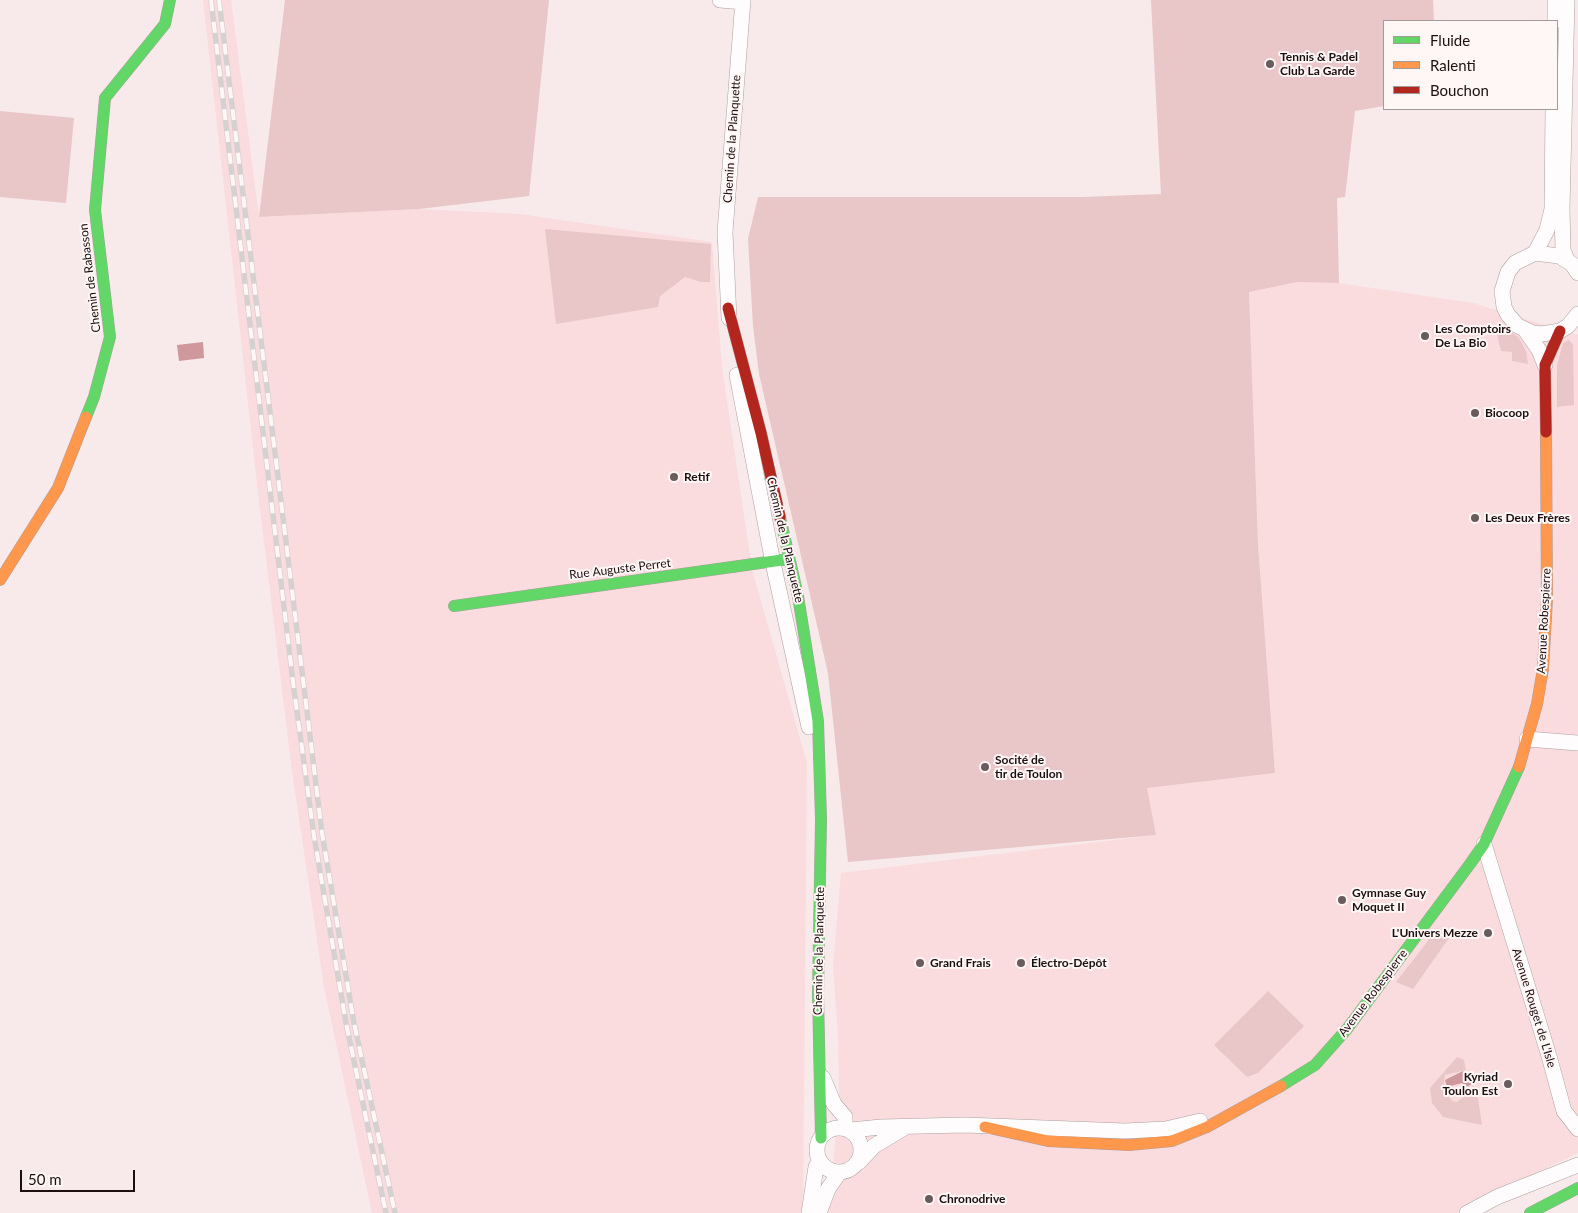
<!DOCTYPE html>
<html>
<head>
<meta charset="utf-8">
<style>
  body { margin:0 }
  #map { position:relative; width:1578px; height:1213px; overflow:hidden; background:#f8e9ea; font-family:Lato,sans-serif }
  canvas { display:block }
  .legend { position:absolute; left:1383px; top:20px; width:175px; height:90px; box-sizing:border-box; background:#fff6f6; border:1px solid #a59a9a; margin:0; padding:6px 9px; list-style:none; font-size:15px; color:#1d0f10 }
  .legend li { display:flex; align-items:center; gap:10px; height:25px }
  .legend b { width:25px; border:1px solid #a59a9a }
  .scale { position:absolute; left:20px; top:1170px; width:115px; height:22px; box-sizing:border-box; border:2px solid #1d0f10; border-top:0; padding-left:6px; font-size:15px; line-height:18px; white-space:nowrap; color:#1d0f10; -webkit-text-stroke:4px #fff6f6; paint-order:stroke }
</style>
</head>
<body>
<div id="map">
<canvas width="1578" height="1213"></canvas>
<ul class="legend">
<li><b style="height:6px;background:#63d668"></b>Fluide</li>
<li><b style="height:6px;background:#ff974d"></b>Ralenti</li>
<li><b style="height:6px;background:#b3261e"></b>Bouchon</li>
</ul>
<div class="scale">50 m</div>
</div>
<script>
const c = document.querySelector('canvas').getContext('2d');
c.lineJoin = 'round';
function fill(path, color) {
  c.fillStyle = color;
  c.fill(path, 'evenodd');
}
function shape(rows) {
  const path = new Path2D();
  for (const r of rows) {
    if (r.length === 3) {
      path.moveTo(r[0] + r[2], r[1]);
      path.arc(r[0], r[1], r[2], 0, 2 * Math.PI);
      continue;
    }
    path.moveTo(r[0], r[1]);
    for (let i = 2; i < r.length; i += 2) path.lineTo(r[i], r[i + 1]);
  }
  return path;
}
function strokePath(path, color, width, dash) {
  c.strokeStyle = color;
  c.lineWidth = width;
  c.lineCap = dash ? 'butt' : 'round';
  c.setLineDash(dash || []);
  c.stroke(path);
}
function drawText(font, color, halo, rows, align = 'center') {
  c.font = font + ' Lato,sans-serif';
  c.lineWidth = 4;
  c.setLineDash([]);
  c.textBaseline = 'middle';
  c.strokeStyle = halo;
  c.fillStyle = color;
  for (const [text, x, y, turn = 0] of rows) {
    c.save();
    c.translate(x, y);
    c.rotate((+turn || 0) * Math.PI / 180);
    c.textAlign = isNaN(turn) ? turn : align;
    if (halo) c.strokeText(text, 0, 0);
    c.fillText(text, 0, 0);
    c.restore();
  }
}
fill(shape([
  [203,0,231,0,259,217,419,209,520,214,712,242,722,367,752,569,807,763,803,1213,372,1213,324,987,292,771,259,501],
  [1297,282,1339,283,1473,303,1578,335,1578,1153,1532,1175,1477,1213,829,1213,839,1095,838,1034,833,966,841,873,1156,835,1146,788,1275,773,1258,544,1249,291]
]), '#fadcde');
fill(shape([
  [285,0,549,0,529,196,419,209,259,217],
  [1151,0,1433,0,1434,21,1384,21,1384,106,1355,111,1345,197,1337,198,1339,283,1297,282,1249,292,1258,544,1275,773,1147,788,1156,835,848,862,828,673,759,374,753,326,748,239,758,197,1082,197,1161,194],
  [0,111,74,118,66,203,0,197],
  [545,229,711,244,710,282,701,282,685,277,660,296,658,307,556,324],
  [1504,326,1519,338,1526,351,1528,364,1512,361,1512,352,1501,351,1496,330],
  [1569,340,1573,345,1574,405,1557,407,1557,365,1563,343],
  [1438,928,1449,938,1413,989,1396,982],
  [1268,991,1304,1026,1258,1073,1247,1077,1214,1045],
  [1457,1057,1464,1060,1466,1070,1445,1075,1443,1089,1452,1101,1457,1102,1472,1090,1477,1092,1482,1125,1443,1117,1432,1103,1430,1088]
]), '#e9c6c8');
fill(shape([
  [203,342,204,358,179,361,177,345],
  [1463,1071,1470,1076,1471,1085,1465,1087,1462,1083,1447,1087,1445,1080]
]), '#cf989d');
const street = shape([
  [720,0,743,2],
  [1555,21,1555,0],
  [1535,253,1547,230,1552,209,1553,109],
  [1567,260,1563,250,1562,209,1567,0],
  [1578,273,1572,264,1559,256,1535,253,1515,263,1508,272,1502,291,1504,307,1508,315,1518,326,1533,333,1542,334,1560,331,1568,326,1578,314],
  [729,318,725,232,743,0],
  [1525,330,1539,350,1545,365],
  [737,375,773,563,809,727],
  [1527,739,1578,743],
  [1484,844,1549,1056,1564,1111,1578,1129],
  [823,1078,834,1104,845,1117,845,1128],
  [839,1150,22],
  [851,1130,881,1127,965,1125,1125,1131,1166,1129,1200,1121],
  [859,1162,874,1146,904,1128],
  [809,1213,816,1167,820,1161],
  [819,1213,828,1189,839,1173],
  [1467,1213,1497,1197,1578,1165]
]);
const fast = shape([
  [86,417,94,397,110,337,95,210,105,98,165,24,170,0],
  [780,517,798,596,818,721,821,819,818,994,821,1138],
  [454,606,789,559],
  [1281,1086,1315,1065,1347,1029,1470,864,1484,844,1519,767],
  [1530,1213,1578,1188]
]);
const slow = shape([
  [0,580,58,488,86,417],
  [1519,767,1537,704,1543,669,1547,599,1546,432],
  [985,1127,1048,1141,1129,1145,1172,1141,1207,1127,1281,1086]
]);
const jam = shape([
  [728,308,761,433,780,517],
  [1546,432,1545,365,1560,331]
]);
strokePath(street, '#ad9fa0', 16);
strokePath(fast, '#ad9fa0', 12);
strokePath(slow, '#ad9fa0', 12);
strokePath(jam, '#ad9fa0', 12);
strokePath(street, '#fefcfc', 15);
strokePath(fast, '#63d668', 11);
strokePath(slow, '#ff974d', 11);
strokePath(jam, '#b3261e', 11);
const rail = shape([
  [211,0,294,690,314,836,346,1023,386,1213],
  [219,0,322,833,354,1023,395,1213]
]);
strokePath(rail, '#d6d1d1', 5.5);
strokePath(rail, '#fff6f6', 4, [11]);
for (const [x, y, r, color] of [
  [1270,64,5,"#6a5b5c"],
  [1425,336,5,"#6a5b5c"],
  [1475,413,5,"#6a5b5c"],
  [674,477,5,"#6a5b5c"],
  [1475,518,5,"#6a5b5c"],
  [985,767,5,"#6a5b5c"],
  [1342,900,5,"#6a5b5c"],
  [1488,933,5,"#6a5b5c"],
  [920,963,5,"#6a5b5c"],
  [1021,963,5,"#6a5b5c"],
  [1508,1084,5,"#6a5b5c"],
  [929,1199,5,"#6a5b5c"]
]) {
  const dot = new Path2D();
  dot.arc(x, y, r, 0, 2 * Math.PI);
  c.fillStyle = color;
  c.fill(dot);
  strokePath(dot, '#fff6f6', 2);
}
drawText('bold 12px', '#1d0f10', '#fff6f6', [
  ["Tennis & Padel",1280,57],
  ["Club La Garde",1280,71],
  ["Les Comptoirs",1435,329],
  ["De La Bio",1435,343],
  ["Biocoop",1485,413],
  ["Retif",684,477],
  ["Les Deux Frères",1485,518],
  ["Socité de",995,760],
  ["tir de Toulon",995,774],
  ["Gymnase Guy",1352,893],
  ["Moquet II",1352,907],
  ["L'Univers Mezze",1478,933,"right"],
  ["Grand Frais",930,963],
  ["Électro-Dépôt",1031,963],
  ["Kyriad",1498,1077,"right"],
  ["Toulon Est",1498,1091,"right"],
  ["Chronodrive",939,1199]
], 'left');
drawText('12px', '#1d0f10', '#fff6f6', [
  ["Chemin de la Planquette",732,139,-86],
  ["Chemin de Rabasson",90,278,-97],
  ["Chemin de la Planquette",785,540,77],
  ["Rue Auguste Perret",620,569,-7],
  ["Avenue Robespierre",1544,621,-87],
  ["Chemin de la Planquette",819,951,-89],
  ["Avenue Robespierre",1373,993,-53],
  ["Avenue Rouget de L'Isle",1534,1008,73]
]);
</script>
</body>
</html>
